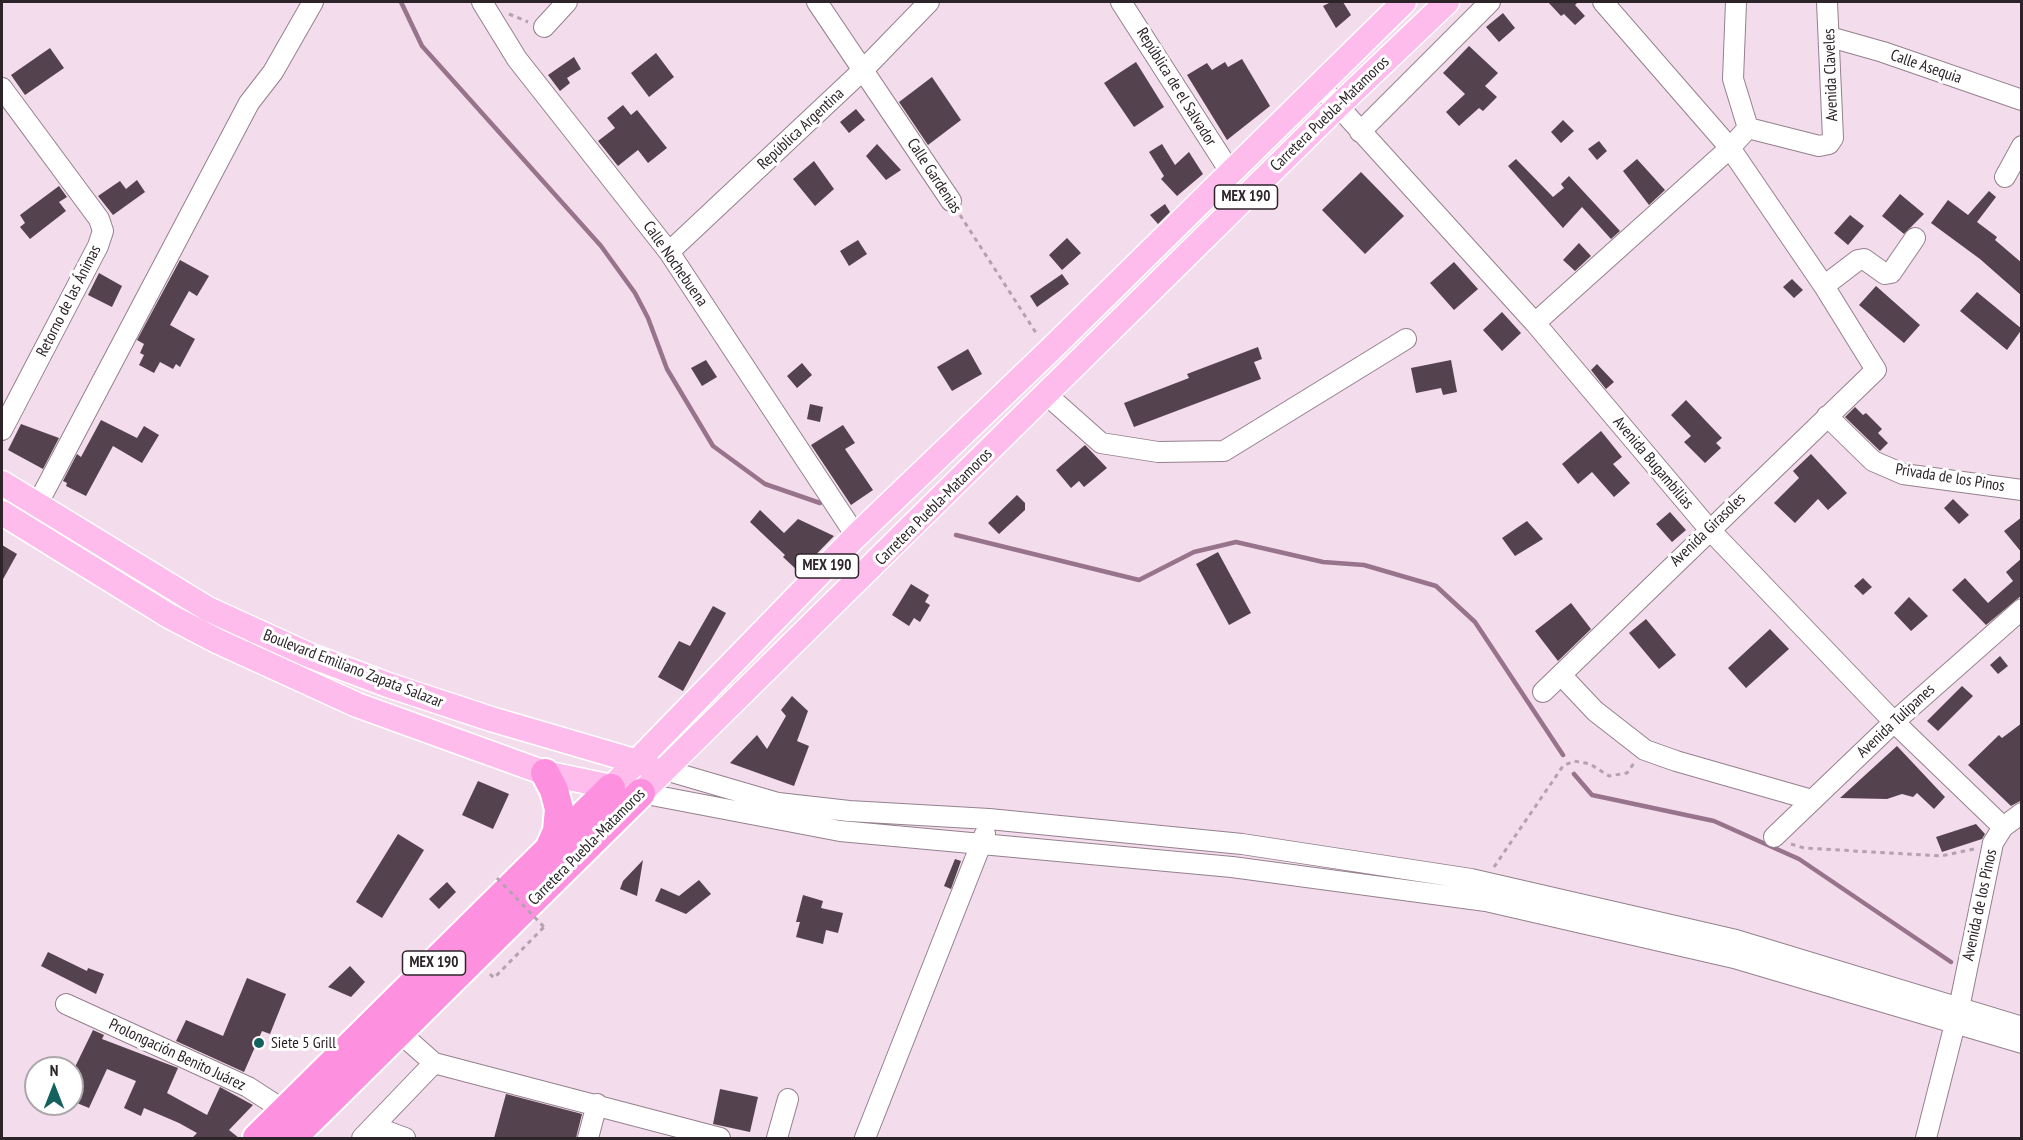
<!DOCTYPE html>
<html>
<head>
<meta charset="utf-8">
<style>
	body { margin:0 }
	#map { position:relative; width:2023px; height:1140px; overflow:hidden; background:#f3dceb; font-family:"PT Sans Narrow",sans-serif }
	canvas { display:block }
	.frame { position:absolute; inset:0; border:3px solid #2d242a; pointer-events:none }
	.north { position:absolute; left:24px; top:1056px; width:60px; height:60px; box-sizing:border-box; background:#fff; border:2px solid #aba7aa; border-radius:50%; rotate:0deg; font-size:16px; font-weight:700; line-height:24px; text-align:center; color:#2d242a }
	.north::after { content:''; display:block; margin:auto; width:21px; height:27px; background:#14625d; clip-path:polygon(50% 0,100% 100%,50% 72%,0 100%) }
</style>
</head>
<body>
<div id="map">
<canvas width="2023" height="1140"></canvas>
<div class="frame"></div>
<div class="north">N</div>
</div>
<script>
const g = document.querySelector('canvas').getContext('2d');
g.lineJoin = 'round';
function poly(rows) {
  const path = new Path2D();
  for (const r of rows) {
    path.moveTo(r[0], r[1]);
    for (let i = 2; i < r.length; i += 2) path.lineTo(r[i], r[i + 1]);
  }
  return path;
}
function stroke(path, color, width, dash) {
  g.strokeStyle = color;
  g.lineWidth = width;
  g.lineCap = dash ? 'butt' : 'round';
  g.setLineDash(dash || []);
  g.stroke(path);
}
function fill(path, color) {
  g.fillStyle = color;
  g.fill(path, 'evenodd');
}
function drawText(font, color, halo, rows, align = 'center') {
  g.font = font + ' "PT Sans Narrow",sans-serif';
  g.lineWidth = 6;
  g.setLineDash([]);
  g.textBaseline = 'middle';
  g.strokeStyle = halo;
  g.fillStyle = color;
  for (const [text, x, y, turn = 0] of rows) {
    g.save();
    g.translate(x, y);
    g.rotate((+turn || 0) * Math.PI / 180);
    g.textAlign = isNaN(turn) ? turn : align;
    if (halo) g.strokeText(text, 0, 0);
    g.fillText(text, 0, 0);
    g.restore();
  }
}
const stream = poly([
	[401,2,422,46,601,246,635,293,648,318,667,369,713,446,765,484,820,503],
	[956,535,1139,580,1194,552,1236,542,1323,562,1364,565,1436,586,1475,622,1563,755],
	[1574,774,1592,795,1714,821,1799,859,1951,962]
]);
const building = poly([
	[1331,2,1343,2,1351,15,1336,28,1323,6],
	[1548,2,1578,2,1575,5,1585,16,1575,25,1564,14,1561,16],
	[1503,13,1515,28,1499,42,1486,27],
	[1469,46,1498,73,1485,86,1497,97,1483,111,1479,108,1459,126,1446,112,1465,94,1443,73],
	[50,48,64,68,25,95,11,75],
	[656,53,674,77,649,97,631,73],
	[574,57,581,69,567,78,570,83,560,91,548,75],
	[1242,59,1270,106,1227,140,1187,75,1207,63,1212,70,1225,62,1228,67],
	[1136,62,1164,107,1134,127,1104,83],
	[932,77,961,120,928,145,899,102],
	[623,105,631,115,637,110,667,148,648,163,638,150,618,166,598,141,615,128,607,118],
	[856,109,865,120,849,133,840,122],
	[1563,120,1574,131,1561,143,1551,132],
	[1599,141,1607,151,1597,160,1588,149],
	[877,144,901,170,886,180,866,156],
	[1162,144,1175,165,1189,152,1203,174,1177,196,1161,179,1164,176,1149,152],
	[1516,159,1553,197,1564,188,1561,184,1569,176,1620,231,1611,239,1582,207,1563,228,1508,166],
	[1637,159,1665,190,1649,205,1623,171],
	[814,161,834,189,815,206,793,179],
	[1361,172,1404,216,1365,254,1322,210],
	[137,180,145,192,113,215,98,196,120,181,126,189],
	[59,186,67,197,59,202,66,211,30,239,20,227,25,223,20,215],
	[1989,191,1996,197,1977,222,1997,237,1995,240,2022,263,2022,296,1980,259,1931,223,1948,200,1968,215],
	[1900,194,1924,214,1904,234,1882,216],
	[1165,204,1170,212,1158,224,1150,215],
	[1850,215,1864,226,1848,245,1834,233],
	[1067,238,1081,253,1062,270,1049,255],
	[858,240,867,254,849,266,840,251],
	[1579,243,1591,256,1575,271,1563,260],
	[180,260,209,276,197,296,189,291,170,325,195,339,180,367,176,364,173,369,160,362,154,373,139,365,144,355,140,353,144,344,137,340],
	[1454,262,1478,289,1454,310,1430,283],
	[99,273,122,286,112,307,88,295],
	[1062,274,1069,284,1037,307,1030,296],
	[1792,279,1803,290,1794,298,1783,287],
	[1876,286,1920,325,1904,343,1859,305],
	[1977,292,2022,329,2007,350,1960,311],
	[1502,312,1521,333,1502,351,1483,330],
	[1258,347,1262,359,1254,362,1261,379,1134,427,1124,403,1189,378,1187,374],
	[968,349,982,374,952,391,937,367],
	[706,360,717,377,702,386,691,368],
	[1451,360,1457,392,1443,395,1441,388,1416,393,1411,368],
	[802,363,812,375,797,388,787,376],
	[1597,364,1614,382,1606,389,1591,370],
	[1686,400,1722,438,1716,443,1721,448,1705,463,1684,442,1691,436,1671,415],
	[810,404,823,407,820,422,807,419],
	[1855,407,1863,415,1866,413,1882,429,1878,433,1888,443,1880,451,1845,417],
	[101,420,137,438,144,426,159,435,142,463,113,446,86,496,66,486,67,483,63,481,77,454,81,457],
	[21,424,59,438,43,469,8,450],
	[843,425,855,443,845,449,873,490,851,505,811,445],
	[1601,431,1622,457,1613,464,1630,483,1614,497,1592,472,1578,484,1562,464],
	[1085,445,1107,468,1084,487,1079,481,1071,488,1056,470],
	[1811,454,1847,493,1828,510,1818,499,1795,523,1774,503,1799,478,1793,471],
	[1017,495,1025,503,1025,510,999,534,988,523],
	[1953,499,1969,515,1959,524,1944,508],
	[760,510,784,533,798,519,834,536,799,572,783,557,785,555,750,522],
	[1670,512,1686,530,1672,542,1656,524],
	[2022,517,2022,553,2004,531],
	[1527,521,1543,539,1515,556,1502,538],
	[2,545,17,554,2,581],
	[1218,552,1251,613,1229,625,1196,564],
	[2022,558,2022,595,1986,625,1952,590,1965,578,1988,603,2013,581,2006,572],
	[1863,578,1872,587,1863,595,1854,586],
	[911,584,929,595,925,602,930,605,920,622,914,618,909,626,892,615],
	[1909,597,1928,616,1911,631,1894,613],
	[1571,603,1591,629,1558,661,1535,631],
	[713,606,726,613,683,691,658,677,679,641,690,646],
	[1646,619,1676,655,1659,669,1629,633],
	[1770,629,1789,649,1746,688,1728,668],
	[2000,656,2008,666,1998,674,1990,665],
	[1962,686,1973,696,1938,731,1927,721],
	[792,696,808,711,797,741,809,746,794,786,730,763,757,735,767,749,786,716,781,710],
	[2022,723,2022,800,2011,806,1968,765,1999,735,2002,738],
	[1897,746,1945,797,1934,809,1917,793,1913,797,1902,794,1887,799,1840,798],
	[478,781,509,794,493,829,462,815],
	[1976,824,1985,834,1982,839,1942,852,1936,837],
	[398,834,424,850,382,918,356,902],
	[955,859,961,861,951,889,944,886],
	[643,860,637,896,620,889,623,881],
	[699,880,711,894,686,914,655,901,661,888,679,896],
	[447,882,456,892,439,909,429,899],
	[803,895,823,901,821,908,843,913,838,933,826,930,823,944,796,937,800,922,796,922],
	[48,952,87,971,88,968,104,974,96,994,41,966],
	[350,966,365,982,351,997,328,987],
	[247,978,286,994,270,1034,262,1031,244,1072,176,1041,186,1020,223,1036],
	[93,1030,104,1035,102,1039,178,1068,167,1093,207,1115,220,1087,253,1105,229,1130,239,1138,192,1138,197,1133,179,1123,144,1108,141,1116,124,1108,136,1081,107,1069,89,1108,72,1101,75,1067],
	[720,1089,758,1097,750,1132,713,1124],
	[506,1094,582,1114,576,1138,494,1138]
]);
const path = poly([
	[509,14,528,22],
	[960,215,1038,336],
	[1791,844,1804,848,1941,856,1974,849],
	[1494,867,1563,766,1574,761,1590,764,1609,776,1627,773,1634,763],
	[490,974,494,978,544,927]
]);
const minor = poly([
	[482,2,517,59,669,252,856,536],
	[817,2,951,201],
	[1121,2,1231,173],
	[1736,2,1733,79,1748,128],
	[544,27,567,2],
	[1830,37,1883,52,2022,100],
	[1319,85,1535,323,1709,529,1894,722,2003,827],
	[2,88,99,219,103,231,98,246,2,430],
	[1748,128,1819,146,1829,144,1833,138,1827,2],
	[1360,132,1490,2],
	[2005,177,2022,146],
	[669,252,864,69,929,2],
	[1824,286,1858,260,1864,259,1885,274,1891,273,1915,238],
	[1535,323,1730,148,1748,128],
	[1047,395,1101,443,1158,452,1224,451,1406,339],
	[1827,416,1873,461,1903,474,2022,490],
	[37,505,249,103,273,72,313,2],
	[1562,676,1595,711,1645,750,1676,761,1812,800],
	[1543,692,1876,370,1824,286,1730,148,1603,2],
	[665,770,778,803,849,811,989,819,1242,844,1471,879,1736,940,2022,1027],
	[641,793,840,831,1232,867,1486,901,1734,958,2022,1043],
	[1774,837,1894,722,2022,609],
	[66,1004,248,1087,285,1111],
	[400,1033,434,1063,720,1138],
	[375,1127,405,1138],
	[362,1138,434,1063],
	[588,1138,597,1104],
	[777,1138,788,1099],
	[865,1138,985,834],
	[1926,1138,1959,1008,1993,843,2003,827,2022,813]
]);
const major = poly([
	[2,483,208,609,311,656,388,685,491,719,648,765],
	[2,513,169,616,217,641,357,705,545,773,641,793,1338,106,1447,2],
	[611,788,856,536,1048,352,1404,2]
]);
const highway = poly([
	[545,773,554,790,559,809,557,831,550,847],
	[257,1138,611,788],
	[292,1138,641,793]
]);
const pathBridge = poly([
	[497,878,544,927]
]);
const markers = [
	[259,1043,6,"#14625d"]
];
const shields = [
	[1246,197,63],
	[827,566,63],
	[434,963,63]
];
const shieldNames = [
	["MEX 190",1246,197],
	["MEX 190",827,566],
	["MEX 190",434,963]
];
const streetNames = [
	["Calle Asequia",1926,67,19],
	["Avenida Claveles",1831,75,-92],
	["República de el Salvador",1176,87,58],
	["Carretera Puebla-Matamoros",1330,114,-44],
	["República Argentina",801,129,-43],
	["Calle Gardenias",934,176,57],
	["Calle Nochebuena",675,264,55],
	["Retorno de las Ánimas",69,301,-63],
	["Avenida Bugambilias",1653,463,50],
	["Privada de los Pinos",1950,478,9],
	["Carretera Puebla-Matamoros",934,507,-45],
	["Avenida Girasoles",1708,530,-44],
	["Boulevard Emiliano Zapata Salazar",353,669,21],
	["Avenida Tulipanes",1896,721,-43],
	["Carretera Puebla-Matamoros",587,847,-45],
	["Avenida de los Pinos",1980,905,-78],
	["Prolongación Benito Juárez",177,1055,25]
];
const poiNames = [
	["Siete 5 Grill",271,1043]
];
stroke(stream, '#97738c', 4.5);
fill(building, '#55424f');
stroke(minor, '#95808e', 22);
stroke(major, '#fff', 27);
stroke(highway, '#fff', 32);
stroke(path, '#b4a2ae', 3, [4.5, 4.5]);
stroke(minor, '#fff', 20);
stroke(major, '#febcec', 24);
stroke(highway, '#fe90e0', 28);
stroke(pathBridge, '#b4a2ae', 3, [4.5, 4.5]);
for (const [x, y, r, color] of markers) {
  const dot = new Path2D();
  dot.arc(x, y, r, 0, 2 * Math.PI);
  g.fillStyle = color;
  g.fill(dot);
  stroke(dot, '#fff', 2);
}
for (const [x, y, w] of shields) {
  const box = new Path2D();
  box.roundRect(x - w / 2, y - 12, w, 24, 4.5);
  g.fillStyle = '#fff';
  g.fill(box);
  stroke(box, '#2d242a', 1.5);
}
drawText('bold 15px', '#2d242a', null, shieldNames);
drawText('16px', '#2d242a', '#fff', streetNames);
drawText('16px', '#2d242a', '#fff', poiNames, 'left');
</script>
</body>
</html>
